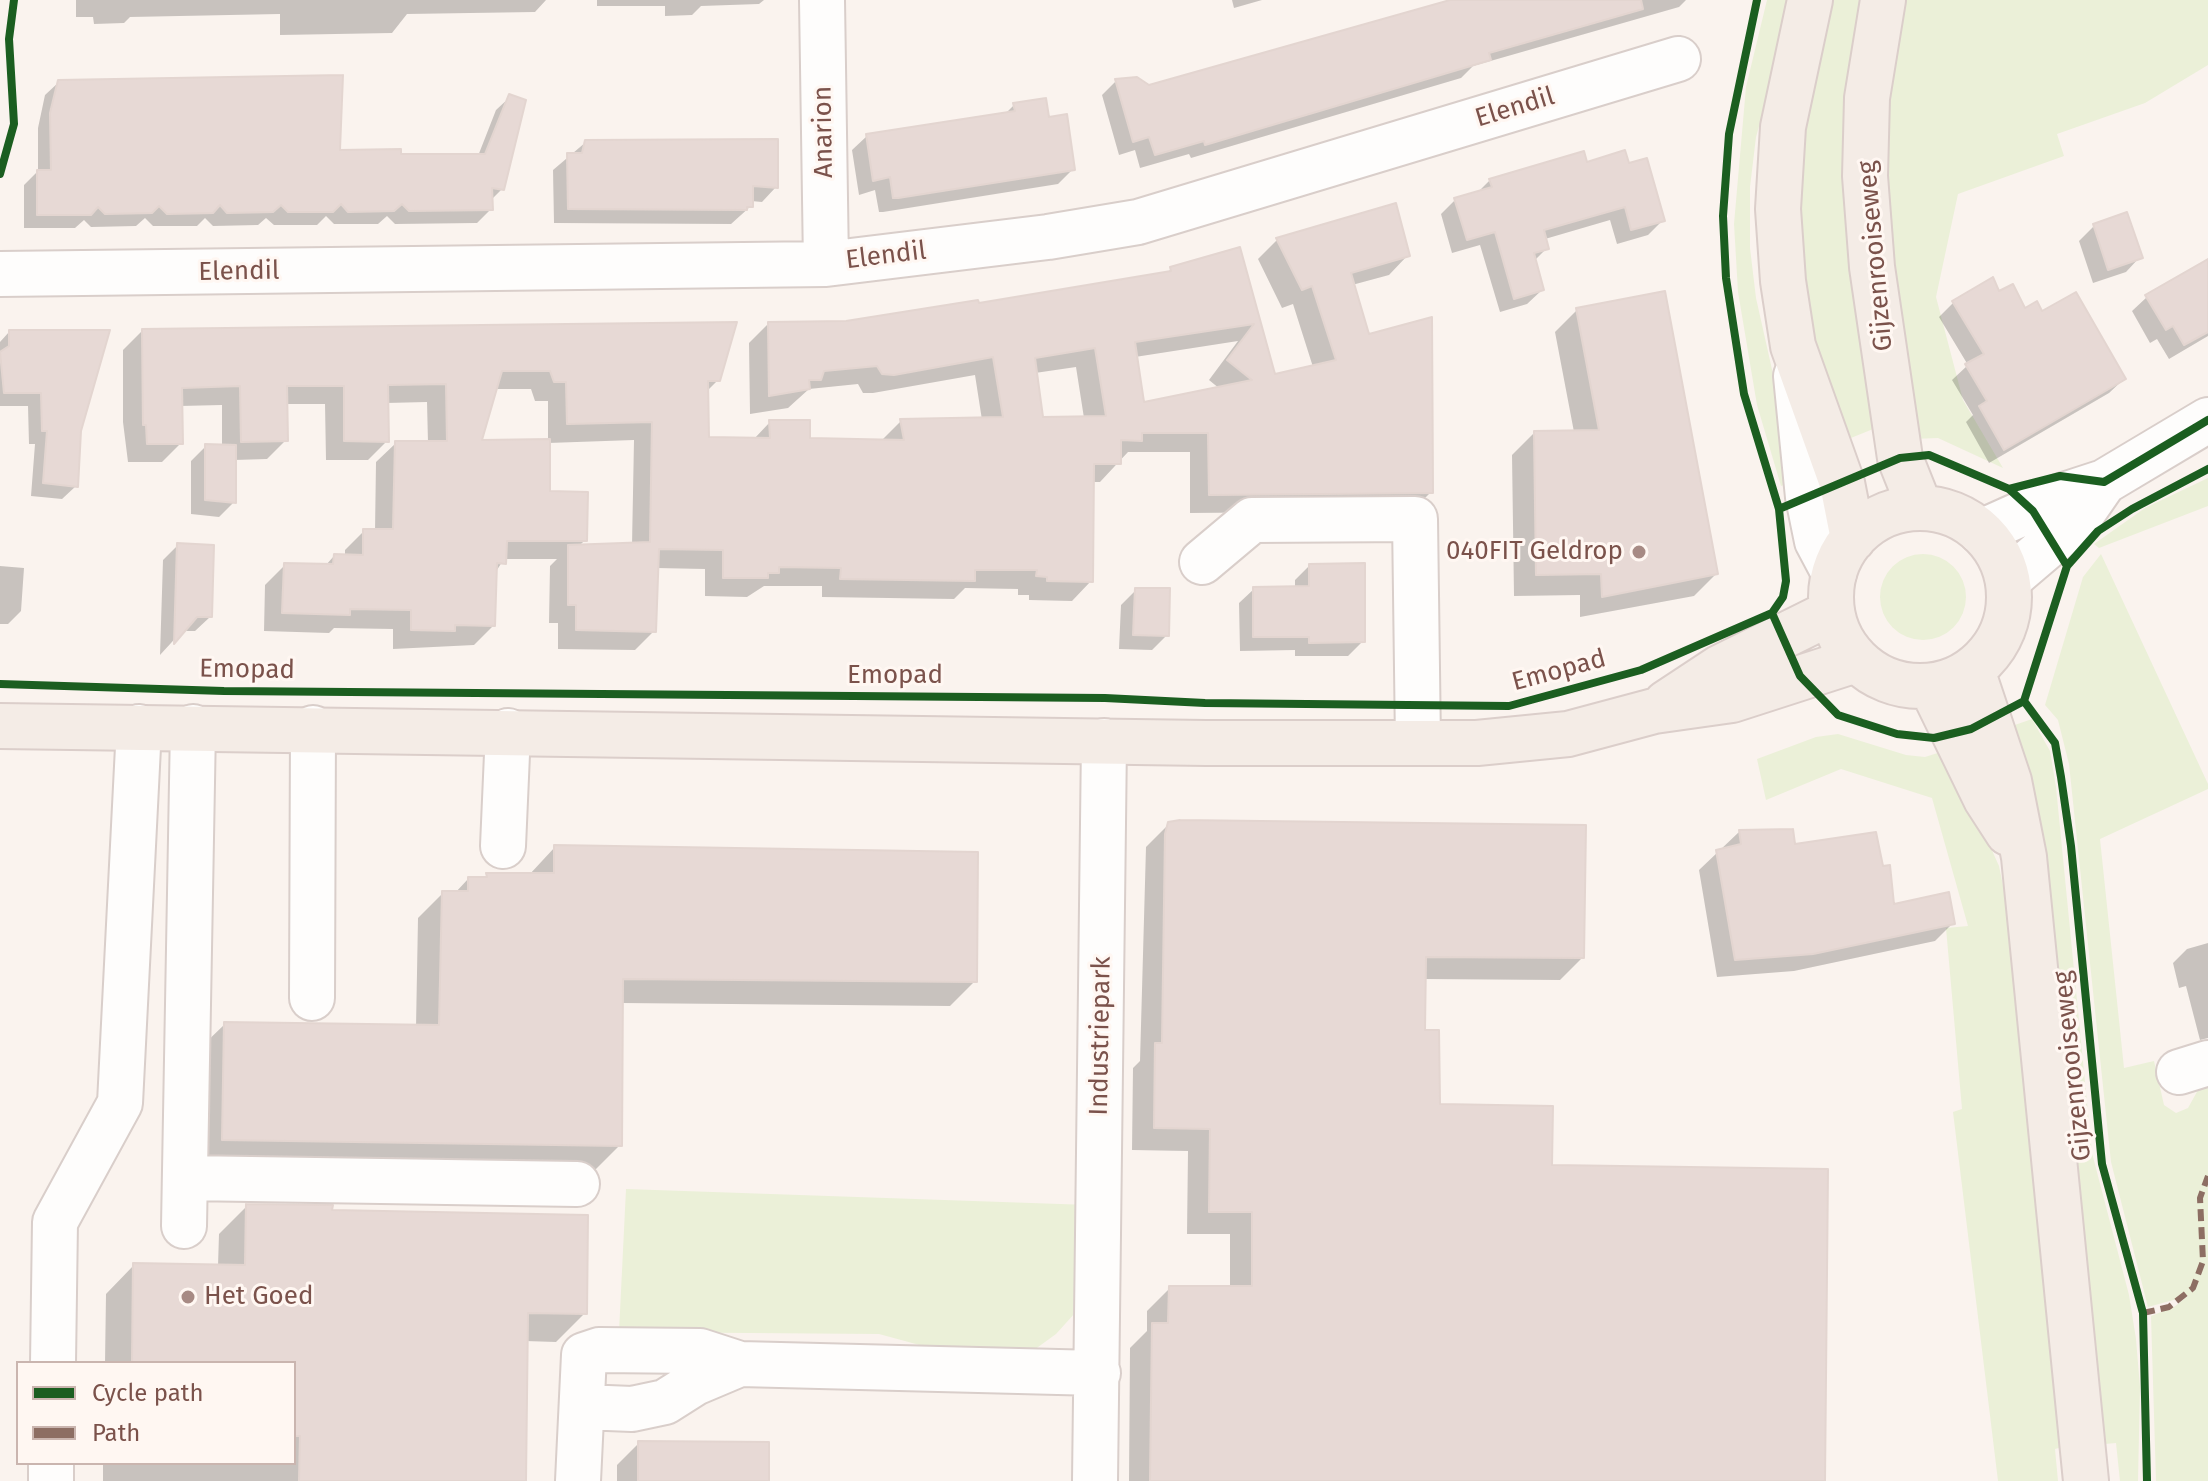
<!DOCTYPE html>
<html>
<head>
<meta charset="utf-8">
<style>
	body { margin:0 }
	#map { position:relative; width:2208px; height:1481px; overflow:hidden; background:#faf3ee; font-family:"Fira Sans",sans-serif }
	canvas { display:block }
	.legend { position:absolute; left:16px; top:1361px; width:280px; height:104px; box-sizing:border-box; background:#fff7f2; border:2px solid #cab5af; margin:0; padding:10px 14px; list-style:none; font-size:24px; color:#7b524b }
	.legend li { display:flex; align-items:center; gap:16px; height:40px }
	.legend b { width:40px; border:2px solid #cab5af }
</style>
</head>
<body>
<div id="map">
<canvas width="2208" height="1481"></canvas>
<ul class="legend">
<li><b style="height:10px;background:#1b5e20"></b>Cycle path</li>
<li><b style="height:10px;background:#8d6e63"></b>Path</li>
</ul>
</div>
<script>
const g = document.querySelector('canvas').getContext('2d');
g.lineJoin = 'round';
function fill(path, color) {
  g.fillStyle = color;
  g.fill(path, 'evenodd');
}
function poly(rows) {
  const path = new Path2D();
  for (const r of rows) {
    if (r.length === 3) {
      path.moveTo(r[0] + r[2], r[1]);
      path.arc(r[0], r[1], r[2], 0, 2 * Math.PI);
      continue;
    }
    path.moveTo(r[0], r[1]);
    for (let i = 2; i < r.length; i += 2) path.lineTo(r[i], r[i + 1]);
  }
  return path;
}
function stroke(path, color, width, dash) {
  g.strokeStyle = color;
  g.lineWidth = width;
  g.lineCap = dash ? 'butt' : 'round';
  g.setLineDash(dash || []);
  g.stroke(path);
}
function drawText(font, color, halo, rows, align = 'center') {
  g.font = font + ' "Fira Sans",sans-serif';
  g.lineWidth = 6;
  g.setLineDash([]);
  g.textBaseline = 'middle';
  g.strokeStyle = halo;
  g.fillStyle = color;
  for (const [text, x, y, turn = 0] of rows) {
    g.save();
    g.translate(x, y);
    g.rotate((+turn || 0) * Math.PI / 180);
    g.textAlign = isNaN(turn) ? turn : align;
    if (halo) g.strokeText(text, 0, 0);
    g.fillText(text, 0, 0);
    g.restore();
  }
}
const green = poly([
	[1767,0,1795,0,1756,137,1750,187,1750,248,1756,298,1797,481,1781,486,1757,405,1738,292,1734,224,1746,87],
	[1823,0,1870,0,1883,425,1841,442,1818,379,1789,184],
	[1894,0,2208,0,2208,65,2145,103,2057,134,2064,156,1958,194,1936,297,1963,400,2003,468,1938,438,1912,439,1876,133],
	[2208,478,2208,506,2099,548,2094,544,2145,508],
	[2101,554,2208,784,2208,789,2100,839,2124,1068,2154,1061,2164,1105,2176,1113,2188,1108,2208,1072,2208,1481,2156,1481,2151,1316,2174,1307,2188,1296,2148,1307,2111,1162,2069,764,2058,720,2045,705,2083,577],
	[1923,597,43],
	[2032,719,2050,751,2056,787,2092,1153,2129,1295,2136,1339,2140,1387,2138,1481,2120,1481,2116,1443,2105,1444,2047,855,2012,726],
	[1838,734,1906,755,1925,757,1947,750,1999,866,2011,924,2063,1447,2055,1449,2058,1481,1998,1481,1953,1112,1962,1109,1946,928,1968,926,1932,798,1841,769,1766,800,1757,759,1816,737],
	[626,1189,1089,1205,1085,1302,1056,1334,1034,1350,938,1350,879,1334,619,1332]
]);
const shadow = poly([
	[76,0,546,0,535,12,407,14,392,33,280,35,280,14,130,17,124,23,94,24,93,17,76,17],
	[597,0,764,0,759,4,701,6,692,15,665,16,665,6,597,6],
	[1232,0,1262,0,1234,8],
	[1490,0,1686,0,1679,7,1473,66,1461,78,1191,158,1189,154,1140,168,1135,150,1119,155,1102,95,1116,81,1148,87],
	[59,82,338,152,399,157,478,156,496,110,510,97,502,189,491,200,491,209,477,223,395,224,387,216,378,224,334,224,326,216,317,225,274,225,266,218,258,225,213,226,205,218,197,226,153,226,145,218,136,226,91,227,84,220,75,228,24,228,24,185,38,171,38,128,45,95],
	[1014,105,1047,119,1073,169,1058,184,883,212,879,212,875,190,859,195,852,150,867,136,1004,115],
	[586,142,776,187,762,202,751,201,751,206,731,224,554,223,553,170],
	[1585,164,1628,166,1663,220,1648,235,1617,244,1610,220,1545,239,1547,248,1534,261,1542,290,1527,304,1500,312,1480,245,1452,253,1441,214,1455,200,1477,193,1490,180],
	[2094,226,2140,257,2126,272,2093,283,2079,241],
	[1277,240,1408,255,1389,275,1352,285,1368,337,1431,492,1412,511,1190,513,1190,452,1128,452,1100,482,1092,482,1091,581,1072,601,1029,600,1029,595,1018,595,1018,589,965,588,954,599,822,597,822,586,764,586,747,597,705,596,705,569,656,568,654,631,635,650,558,649,558,623,549,623,550,566,557,559,504,559,495,573,493,626,474,645,393,649,393,629,334,628,329,633,264,631,265,585,285,565,325,566,334,556,345,557,345,550,364,531,375,531,376,462,396,443,428,443,427,402,386,403,387,441,368,460,326,460,325,404,285,404,286,440,267,459,234,460,234,502,219,517,191,514,191,461,206,446,222,446,222,405,180,406,181,443,162,462,128,462,123,422,123,350,142,331,718,380,706,392,707,439,753,440,770,422,808,440,882,440,901,421,982,420,975,375,873,393,863,393,858,384,809,389,788,408,750,414,749,343,768,324,847,323,978,305,1166,274,1171,269,1238,250,1274,377,1313,367,1293,304,1282,308,1258,259],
	[1238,341,1209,380,1220,389,1143,405,1135,357],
	[1076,367,1084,418,1041,419,1035,373],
	[495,389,531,389,535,401,548,401,548,441,480,442],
	[634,440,632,545,578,547,585,540,548,493,548,443],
	[2208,295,2208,336,2169,359,2157,339,2150,343,2132,311,2147,297],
	[1954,302,2042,314,2124,379,2109,393,1989,463,1966,422,1973,415,1952,380,1968,365,1939,317],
	[1577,310,1716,574,1694,596,1580,617,1580,595,1514,596,1512,455,1534,433,1574,432,1555,332],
	[9,332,79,431,76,486,62,499,31,496,35,444,29,444,28,406,0,406,0,342],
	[178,545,210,617,195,631,182,631,160,655,163,560],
	[0,566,24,568,21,611,8,624,0,624],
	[1309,566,1363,641,1348,656,1295,656,1295,650,1240,651,1239,603,1254,589,1295,588,1295,580],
	[1136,590,1167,635,1152,650,1119,649,1121,605],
	[1169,824,1582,958,1560,980,1423,979,1423,1032,1439,1106,1550,1167,1823,1481,1129,1481,1130,1348,1147,1331,1147,1311,1170,1288,1230,1288,1230,1234,1187,1234,1188,1151,1132,1150,1133,1068,1140,1061,1146,847],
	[1739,832,1892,906,1953,923,1935,941,1794,971,1717,977,1699,870],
	[555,847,975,981,950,1006,621,1003,620,1145,595,1170,198,1164,199,1049,225,1024,416,1027,418,918,443,893,455,893,468,879,482,879,487,875,529,875],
	[2208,943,2208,1038,2200,1040,2186,986,2179,988,2173,963,2187,949],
	[247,1206,330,1212,585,1313,556,1342,525,1341,524,1481,103,1481,103,1463,294,1463,294,1363,105,1363,106,1294,134,1265,218,1266,219,1234],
	[639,1443,767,1481,617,1481,617,1465]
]);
const building = poly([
	[1450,0,1641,0,1643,9,1489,53,1491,60,1205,145,1204,141,1155,155,1149,137,1133,142,1115,79,1137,77,1149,85,1450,0],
	[343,75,340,150,401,149,401,154,485,154,509,94,526,100,504,190,492,188,493,210,409,211,402,204,394,211,348,212,341,204,333,212,288,212,281,205,273,212,227,213,220,205,213,213,167,214,159,206,152,213,105,214,98,207,91,215,37,215,37,170,51,170,50,113,58,80,343,75],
	[1046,98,1049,117,1067,114,1075,170,898,198,893,198,890,177,873,181,866,134,1015,111,1013,103,1046,98],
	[778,139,778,188,753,186,753,207,747,207,747,210,568,209,567,153,582,153,585,140,778,139],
	[1625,150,1629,163,1647,158,1665,221,1631,230,1625,207,1544,230,1549,249,1534,253,1544,290,1514,299,1495,232,1467,240,1454,198,1492,187,1489,179,1584,151,1587,162,1625,150],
	[1396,203,1410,256,1351,273,1369,334,1432,317,1433,493,1209,495,1208,433,1142,433,1142,441,1121,440,1121,464,1094,464,1093,582,1047,581,1047,577,1036,576,1037,570,975,570,975,581,840,579,841,568,779,567,779,573,768,573,768,578,723,578,723,550,659,549,656,632,576,630,576,605,568,605,568,545,650,542,652,422,567,424,566,382,554,382,550,371,502,371,482,440,550,439,550,491,588,492,587,541,507,541,506,564,497,563,495,626,455,625,455,631,411,630,411,610,350,609,350,615,282,613,284,563,333,564,334,554,363,555,363,529,393,529,395,441,447,441,446,384,388,385,389,442,344,441,344,386,287,386,288,441,241,442,240,386,182,388,183,444,147,444,146,425,143,425,142,329,737,322,720,381,708,381,709,437,770,438,769,420,810,420,810,438,904,440,900,419,1003,417,993,357,894,375,882,374,877,366,824,371,821,380,809,380,810,389,769,396,768,322,846,321,978,300,979,303,1171,271,1170,267,1240,247,1275,374,1336,360,1312,286,1302,290,1276,238,1396,203],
	[1254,324,1227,360,1252,380,1144,402,1135,342,1254,324],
	[1095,348,1106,416,1043,417,1035,358,1095,348],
	[2127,212,2143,258,2108,270,2093,224,2127,212],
	[2208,259,2208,332,2184,345,2173,326,2166,330,2145,295,2208,259],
	[1993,277,1999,291,2013,284,2025,308,2037,301,2042,311,2076,292,2126,379,2004,450,1979,406,1987,401,1965,364,1984,354,1952,301,1993,277],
	[1665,291,1718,574,1602,597,1601,574,1536,575,1534,431,1599,430,1576,308,1665,291],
	[9,330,110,330,81,431,78,487,43,483,47,431,42,431,41,393,4,393,0,352,9,346,9,330],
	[205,444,236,445,236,503,205,500,205,444],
	[177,543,214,545,212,617,197,617,174,644,177,543],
	[1365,563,1365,642,1309,643,1309,637,1253,637,1253,587,1309,586,1309,564,1365,563],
	[1135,588,1170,588,1169,636,1133,635,1135,588],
	[1180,820,1586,825,1584,958,1426,957,1425,1030,1439,1030,1440,1104,1553,1106,1552,1165,1828,1169,1825,1481,1150,1481,1152,1323,1168,1323,1169,1286,1252,1286,1252,1212,1209,1212,1210,1129,1154,1128,1155,1043,1162,1043,1165,834,1168,822,1180,820],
	[1793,829,1795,844,1876,832,1883,866,1890,865,1894,904,1949,892,1955,924,1813,954,1735,960,1716,850,1741,844,1739,830,1793,829],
	[554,845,978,852,977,982,623,979,622,1146,222,1140,224,1022,439,1025,442,891,468,891,468,877,487,877,486,873,554,873,554,845],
	[246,1204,333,1205,332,1210,588,1215,587,1314,528,1313,526,1481,299,1481,300,1436,294,1436,294,1363,132,1363,133,1263,245,1265,246,1204],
	[638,1441,769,1442,769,1481,638,1481,638,1441]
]);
const minor = poly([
	[822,0,826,264],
	[0,274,826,264,1048,237,1138,222,1678,59],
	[1796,376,1808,497,1817,541,1834,573],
	[1981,532,2061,496,2104,482,2208,420],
	[1202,562,1252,520,1415,519,1418,743],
	[2009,579,2077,521,2104,482],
	[503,846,508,731],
	[312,998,313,728],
	[2179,1072,2208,1063],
	[185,1178,577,1184],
	[184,1226,193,727],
	[53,1363,55,1222,120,1103,139,727],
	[583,1407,632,1409,665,1402,695,1383,740,1364],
	[51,1481,51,1463],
	[578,1481,584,1355,599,1350,700,1351,740,1364,1098,1373],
	[1095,1481,1104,741]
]);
const major = poly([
	[1810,0,1783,127,1778,209,1783,281,1793,346,1842,483,1853,539],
	[1883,0,1867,98,1865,176,1872,267,1900,458,1920,508],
	[1920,597,89],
	[1972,670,2009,781,2024,857,2086,1481],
	[1931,686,1986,799,2008,833],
	[1666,703,1719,668,1832,612],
	[0,726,1206,743,1477,743,1568,734,1654,711,1732,700,1856,660]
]);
const quiet = poly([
	[2143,1313,2169,1307,2193,1288,2203,1261,2200,1198,2208,1176]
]);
const cycleway = poly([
	[0,174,14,124,9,39,14,0],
	[2009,489,2060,476,2104,482,2208,420],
	[2067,566,2098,531,2132,509,2208,469],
	[1772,613,1800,676,1838,715,1897,734,1934,738,1971,729,2024,701,2067,566,2033,511,2009,489,1929,455,1900,458,1779,509],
	[0,684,224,691,1105,698,1205,703,1509,706,1641,670,1772,613,1783,597,1786,581,1779,509,1744,394,1726,278,1723,216,1729,134,1757,0],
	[2024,701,2055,743,2061,777,2071,846,2102,1164,2143,1313,2147,1481]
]);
const markers = [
	[1639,552,8,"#a78a84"],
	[188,1297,8,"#a78a84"]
];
const streetNames = [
	["Elendil",1515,108,-17],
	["Anarion",824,132,-91],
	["Elendil",886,256,-7],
	["Gijzenrooiseweg",1876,256,-95],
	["Elendil",239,272,-1],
	["Emopad",247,670,1],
	["Emopad",1559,671,-15],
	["Emopad",895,676],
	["Industriepark",1101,1036,-89],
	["Gijzenrooiseweg",2073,1066,-96]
];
const poiNames = [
	["040FIT Geldrop",1623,552],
	["Het Goed",204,1297,"left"]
];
fill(green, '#ebf0d8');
fill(shadow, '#0003');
fill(building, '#e7d9d5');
stroke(building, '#e3d5d0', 2);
stroke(minor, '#d9ceca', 48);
stroke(major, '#dbceca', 48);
stroke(minor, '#fefdfc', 44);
stroke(major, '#f4ece6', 44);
stroke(quiet, '#8d6e63', 6, [12, 6]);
stroke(cycleway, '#1b5e20', 8);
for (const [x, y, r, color] of markers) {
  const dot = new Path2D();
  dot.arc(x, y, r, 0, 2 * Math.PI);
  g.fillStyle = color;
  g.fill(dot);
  stroke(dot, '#fff7f2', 3);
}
drawText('26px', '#7b524b', '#fff7f2', streetNames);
drawText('26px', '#7b524b', '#fff7f2', poiNames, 'right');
</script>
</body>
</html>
